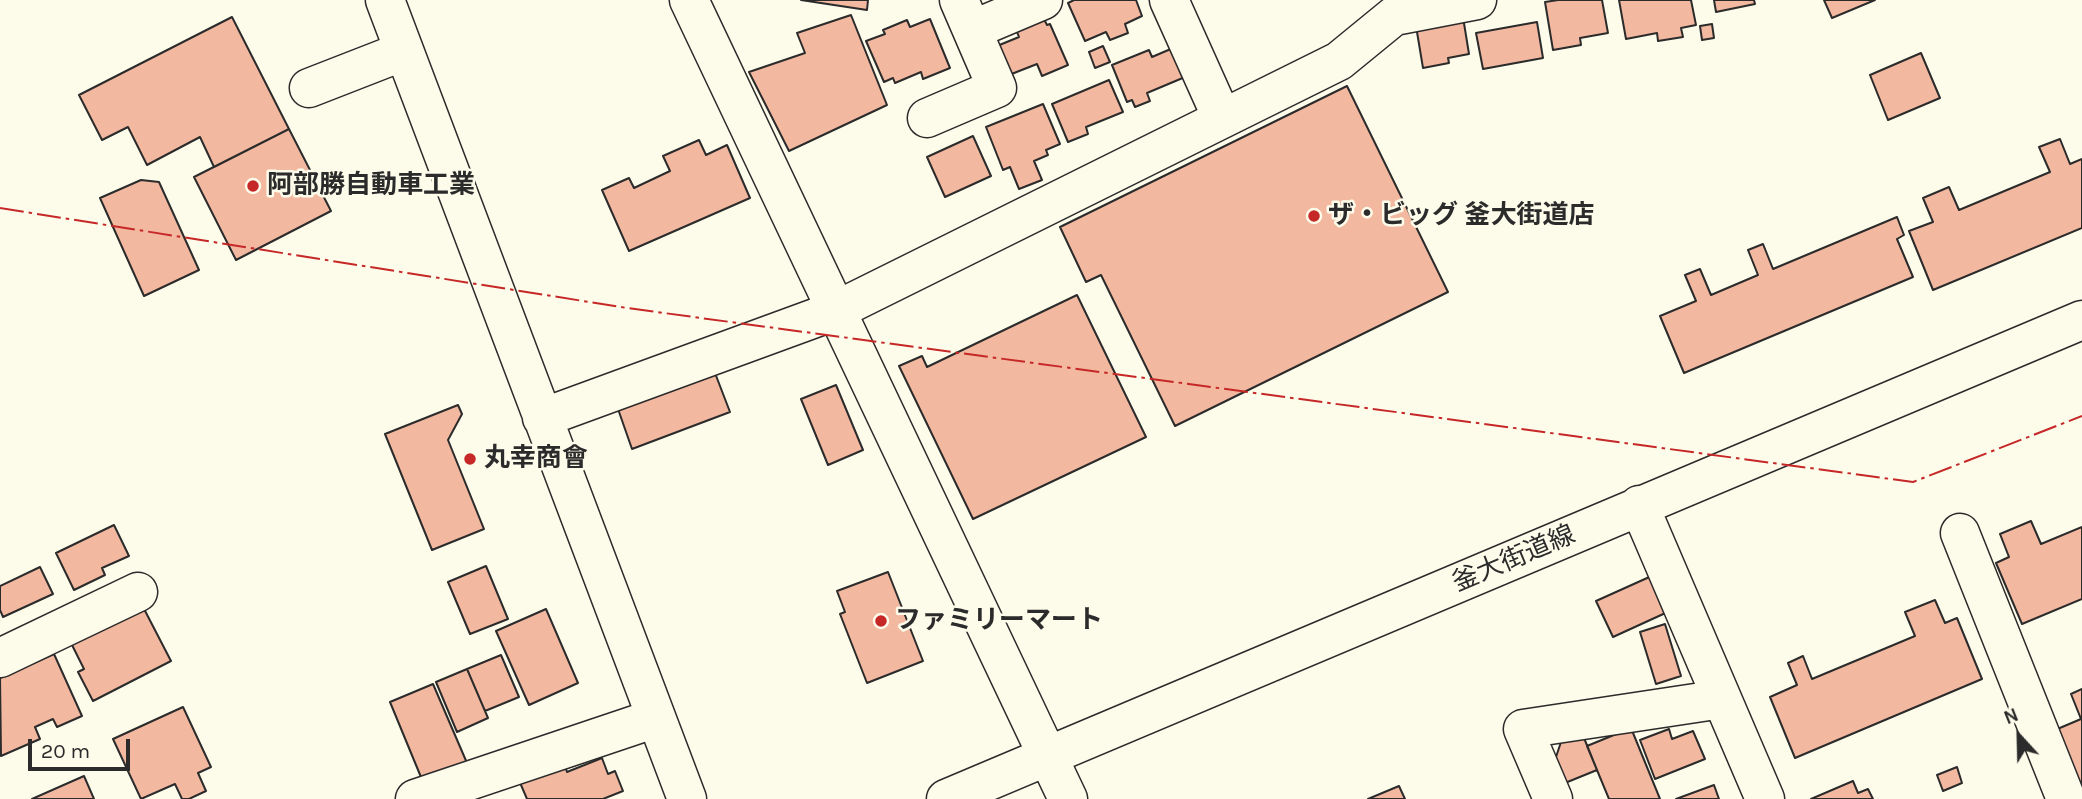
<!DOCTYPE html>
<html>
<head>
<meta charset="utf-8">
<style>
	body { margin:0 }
	#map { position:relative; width:2082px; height:799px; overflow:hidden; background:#fdfbea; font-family:Karla,sans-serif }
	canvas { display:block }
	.north { position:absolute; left:1984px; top:701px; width:70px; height:70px; -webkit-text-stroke:5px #fdfbea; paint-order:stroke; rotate:338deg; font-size:19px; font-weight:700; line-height:28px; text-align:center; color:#2b2b2b }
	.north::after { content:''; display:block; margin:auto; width:24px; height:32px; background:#2b2b2b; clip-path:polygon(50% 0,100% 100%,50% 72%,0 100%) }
	.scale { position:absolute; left:28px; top:739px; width:102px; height:32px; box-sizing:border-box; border:4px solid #2b2b2b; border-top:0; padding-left:9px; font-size:21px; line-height:24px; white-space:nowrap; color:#2b2b2b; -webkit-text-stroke:5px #fdfbea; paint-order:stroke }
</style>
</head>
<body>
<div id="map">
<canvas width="2082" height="799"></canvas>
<div class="north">N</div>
<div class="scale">20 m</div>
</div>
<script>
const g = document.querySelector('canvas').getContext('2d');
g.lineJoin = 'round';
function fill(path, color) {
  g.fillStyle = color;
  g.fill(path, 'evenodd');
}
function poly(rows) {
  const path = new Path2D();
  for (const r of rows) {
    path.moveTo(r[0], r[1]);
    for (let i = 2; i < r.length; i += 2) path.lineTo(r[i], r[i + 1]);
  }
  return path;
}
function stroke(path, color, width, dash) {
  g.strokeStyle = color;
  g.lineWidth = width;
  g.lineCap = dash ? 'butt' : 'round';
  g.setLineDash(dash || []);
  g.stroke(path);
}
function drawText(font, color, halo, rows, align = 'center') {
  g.font = font + ' Karla,"Noto Sans JP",sans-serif';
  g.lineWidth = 5;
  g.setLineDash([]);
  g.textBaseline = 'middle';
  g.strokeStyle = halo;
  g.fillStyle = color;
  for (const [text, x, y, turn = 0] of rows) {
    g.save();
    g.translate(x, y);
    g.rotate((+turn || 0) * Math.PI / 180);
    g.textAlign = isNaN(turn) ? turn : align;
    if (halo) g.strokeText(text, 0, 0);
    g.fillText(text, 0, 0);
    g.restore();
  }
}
const building = poly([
	[801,0,868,0,867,10,801,0],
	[1074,0,1136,0,1142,16,1125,24,1128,33,1110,40,1106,32,1085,41,1068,3,1074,0],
	[1558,0,1602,0,1608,33,1580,38,1581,45,1553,50,1545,2,1558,0],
	[1619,0,1691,0,1696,25,1681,28,1683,37,1658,41,1657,33,1626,39,1619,0],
	[1714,0,1754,0,1755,4,1716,12,1714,0],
	[1824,0,1875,0,1832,18,1824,0],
	[851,15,887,105,789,151,749,72,805,53,797,33,851,15],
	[1042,15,1047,25,1050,24,1068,65,1042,76,1037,64,1009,75,997,46,1019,37,1015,27,1042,15],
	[232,17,289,129,214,167,200,137,147,165,128,127,102,140,79,95,232,17],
	[1463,17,1469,54,1448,58,1449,63,1423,68,1416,26,1463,17],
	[930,19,950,68,923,79,921,72,895,83,893,78,884,82,866,41,885,34,883,30,907,20,910,27,930,19],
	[1537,22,1543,58,1483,69,1476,33,1537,22],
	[1712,24,1714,38,1702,40,1700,26,1712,24],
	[1103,46,1110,62,1095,68,1089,52,1103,46],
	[1173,48,1185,77,1147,93,1150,101,1135,107,1132,100,1127,102,1112,65,1149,50,1152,57,1173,48],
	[1921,53,1940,98,1888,120,1870,75,1921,53],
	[1109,80,1123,112,1086,127,1088,134,1068,142,1052,104,1109,80],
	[1347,86,1448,292,1175,426,1101,275,1086,282,1060,227,1347,86],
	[1043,104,1060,144,1046,150,1048,155,1034,161,1042,180,1019,189,1010,167,1003,170,986,127,1043,104],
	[289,129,331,211,236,260,194,177,289,129],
	[973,136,991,176,945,197,927,157,973,136],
	[2060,139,2070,164,2082,159,2082,228,1933,290,1909,231,1933,222,1923,198,1949,187,1959,210,2050,172,2039,147,2060,139],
	[699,140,706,155,727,145,750,198,629,251,602,190,629,178,634,188,670,171,663,156,699,140],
	[141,180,159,182,199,270,144,296,100,198,141,180],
	[1897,217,1904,235,1897,239,1913,277,1684,373,1660,316,1696,301,1685,275,1700,269,1711,295,1758,275,1748,250,1763,244,1773,269,1897,217],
	[1077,295,1146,437,973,519,899,366,922,356,927,367,1077,295],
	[715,373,730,412,632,449,618,409,715,373],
	[836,385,863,450,828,465,801,399,836,385],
	[458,405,462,414,448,440,484,529,432,550,385,434,458,405],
	[2031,521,2041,544,2082,527,2082,599,2022,624,1996,563,2009,557,2000,534,2031,521],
	[114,525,129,556,102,568,105,575,74,590,56,553,114,525],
	[486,566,508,619,470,634,448,582,486,566],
	[40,567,53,594,3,617,0,610,0,586,40,567],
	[888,572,923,661,867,683,840,614,845,612,837,591,888,572],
	[1656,574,1672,610,1613,637,1596,601,1656,574],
	[1935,600,1945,623,1957,618,1982,679,1795,758,1770,697,1797,685,1788,663,1803,656,1812,679,1915,636,1905,612,1935,600],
	[142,605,171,661,93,701,78,672,84,669,70,641,142,605],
	[546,609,578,683,529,705,496,631,546,609],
	[1665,624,1681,676,1656,684,1640,632,1665,624],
	[54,654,82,716,57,727,53,719,35,727,40,739,1,756,0,678,54,654],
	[501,655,519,697,485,711,467,669,501,655],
	[467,669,488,718,457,732,436,682,467,669],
	[433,684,467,763,423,782,390,702,433,684],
	[2082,689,2082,796,2055,730,2081,719,2071,694,2082,689],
	[183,707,211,767,198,773,206,791,189,799,182,799,175,784,141,799,113,739,183,707],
	[1631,728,1660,799,1609,799,1587,746,1631,728],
	[1669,729,1672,739,1693,731,1705,759,1655,779,1640,740,1669,729],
	[1582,733,1597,770,1565,783,1555,760,1561,742,1582,733],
	[602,758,608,774,615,771,623,791,603,799,527,799,518,778,565,766,567,772,602,758],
	[1957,767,1962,783,1943,791,1937,775,1957,767],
	[84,776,94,799,32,799,84,776],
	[1853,781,1858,793,1868,789,1873,799,1811,799,1853,781],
	[1714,785,1719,799,1676,799,1714,785],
	[1399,786,1405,799,1368,799,1399,786]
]);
const minor = poly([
	[385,0,687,799],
	[689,0,1068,799],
	[1169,0,1222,118],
	[972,30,1043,0],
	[309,88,404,51],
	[927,118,997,88,959,0],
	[542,418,837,310,1339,61,1394,16,1477,0],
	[1639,505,1765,799],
	[1960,533,2066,799],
	[0,658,138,592],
	[415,799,656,718],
	[946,799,2082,320],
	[1553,799,1523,729,1722,699]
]);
const power = poly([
	[0,208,627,308,1913,482,2082,416]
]);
const markers = [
	[253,186,7,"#c62828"],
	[1314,216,7,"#c62828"],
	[470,459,7,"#c62828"],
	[881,621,7,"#c62828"]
];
const poiNames = [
	["阿部勝自動車工業",267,186],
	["ザ・ビッグ 釜大街道店",1328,216],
	["丸幸商會",484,459],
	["ファミリーマート",895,621]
];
const streetNames = [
	["釜大街道線",1514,559,-23]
];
fill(building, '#f2b8a0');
stroke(building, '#2b2b2b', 2);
stroke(minor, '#2b2b2b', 41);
stroke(minor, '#fdfbea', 38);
stroke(power, '#c62828', 2, [24, 5, 3.5, 5]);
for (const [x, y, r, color] of markers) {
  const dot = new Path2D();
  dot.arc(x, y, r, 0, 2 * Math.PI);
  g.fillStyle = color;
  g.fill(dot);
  stroke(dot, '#fdfbea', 2.5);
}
drawText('bold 26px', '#2b2b2b', '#fdfbea', poiNames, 'left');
drawText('26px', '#2b2b2b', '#fdfbea', streetNames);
</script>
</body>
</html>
